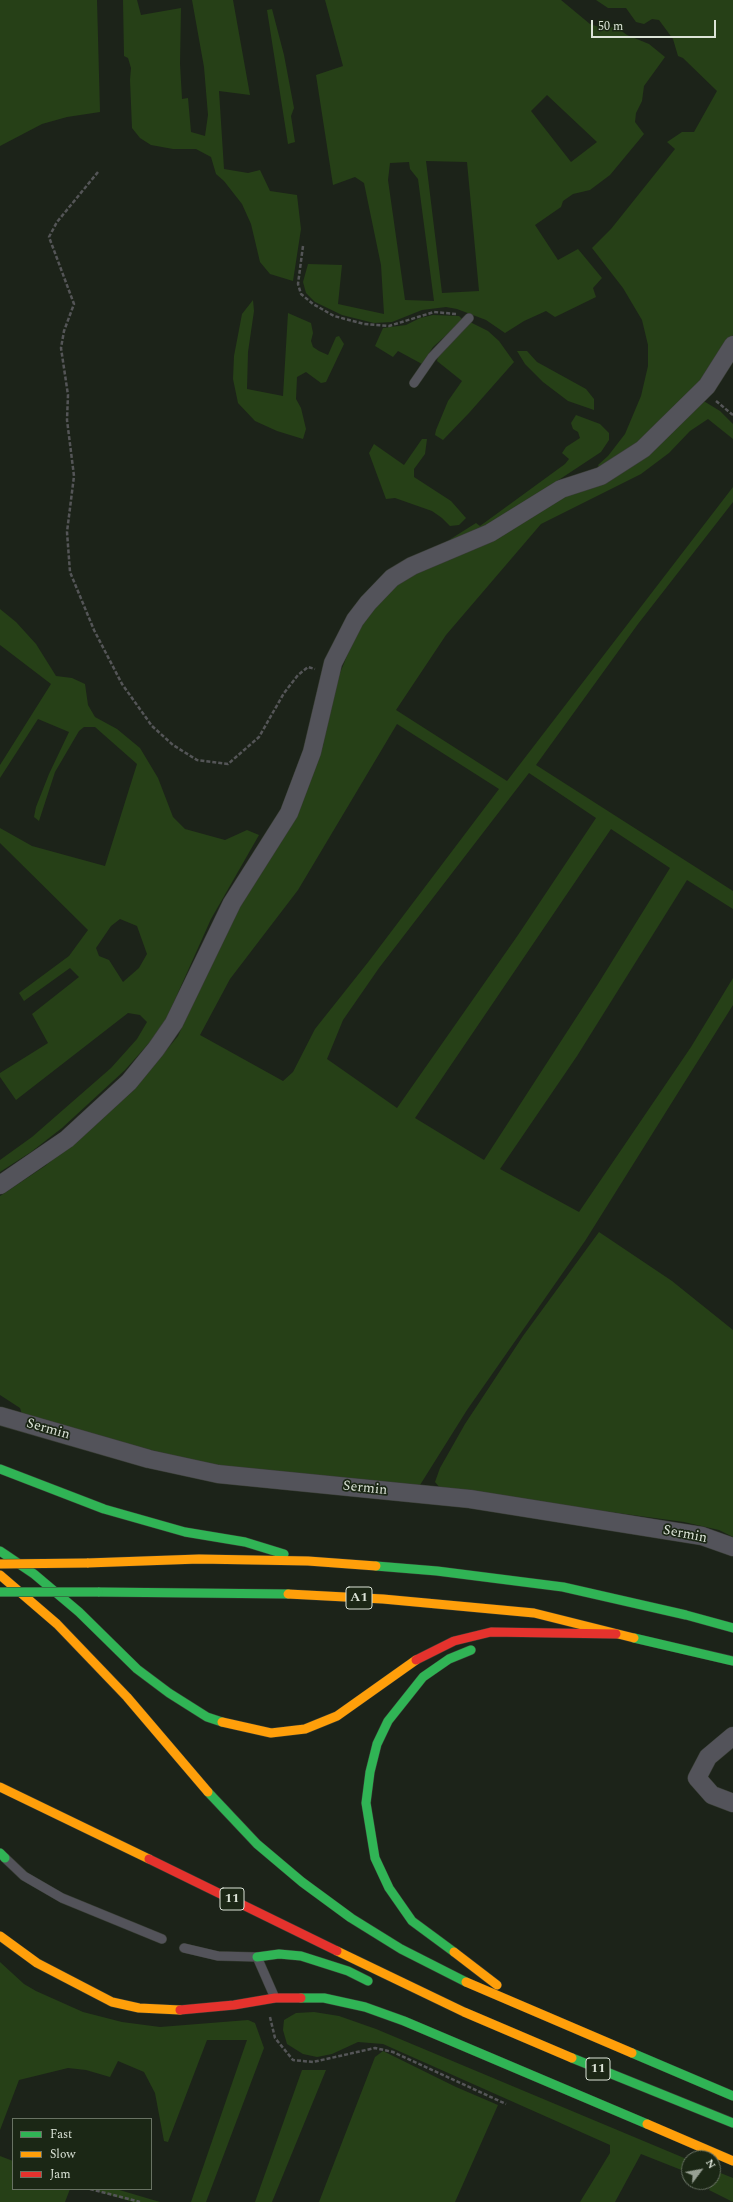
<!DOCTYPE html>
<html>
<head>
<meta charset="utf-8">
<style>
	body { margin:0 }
	#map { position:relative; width:733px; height:2202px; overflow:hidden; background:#1c2319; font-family:Spectral,serif }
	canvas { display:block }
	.legend { position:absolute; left:12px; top:2118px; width:140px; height:72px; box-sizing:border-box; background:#1b2715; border:1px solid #687263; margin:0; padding:5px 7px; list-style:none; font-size:12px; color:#dbe3d7 }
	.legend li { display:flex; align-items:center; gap:8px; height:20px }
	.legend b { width:20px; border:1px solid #687263 }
	.north { position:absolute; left:681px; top:2150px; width:40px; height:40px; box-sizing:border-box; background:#1b2715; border:1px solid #687263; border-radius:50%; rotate:58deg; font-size:11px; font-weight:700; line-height:16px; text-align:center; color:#dbe3d7 }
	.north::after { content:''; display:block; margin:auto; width:14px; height:18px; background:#98a094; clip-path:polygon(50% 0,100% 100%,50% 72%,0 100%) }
	.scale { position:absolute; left:591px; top:20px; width:125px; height:18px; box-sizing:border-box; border:2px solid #dbe3d7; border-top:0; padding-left:5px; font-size:12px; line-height:14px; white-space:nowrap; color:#dbe3d7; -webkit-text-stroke:3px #1b2715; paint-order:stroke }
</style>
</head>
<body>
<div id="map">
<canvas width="733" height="2202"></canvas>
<ul class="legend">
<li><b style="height:5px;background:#30b455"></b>Fast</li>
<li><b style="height:5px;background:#ff9f0a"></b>Slow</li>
<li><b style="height:5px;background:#e5322d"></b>Jam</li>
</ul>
<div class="north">N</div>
<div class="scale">50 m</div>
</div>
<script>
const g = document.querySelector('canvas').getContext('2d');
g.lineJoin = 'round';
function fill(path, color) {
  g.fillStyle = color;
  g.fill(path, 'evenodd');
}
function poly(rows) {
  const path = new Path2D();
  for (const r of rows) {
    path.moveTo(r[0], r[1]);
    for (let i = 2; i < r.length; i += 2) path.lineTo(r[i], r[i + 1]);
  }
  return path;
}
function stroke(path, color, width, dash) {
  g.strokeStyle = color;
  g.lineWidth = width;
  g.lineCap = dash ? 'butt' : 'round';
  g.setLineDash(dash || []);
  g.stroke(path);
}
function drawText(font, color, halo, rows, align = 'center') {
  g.font = font + ' Spectral,serif';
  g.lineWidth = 3.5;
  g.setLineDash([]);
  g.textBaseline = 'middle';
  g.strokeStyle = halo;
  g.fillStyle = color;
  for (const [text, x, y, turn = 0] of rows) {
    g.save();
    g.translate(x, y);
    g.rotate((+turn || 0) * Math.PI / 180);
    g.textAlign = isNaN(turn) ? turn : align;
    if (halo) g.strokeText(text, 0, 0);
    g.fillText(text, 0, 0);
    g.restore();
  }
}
const green = poly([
	[0,0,97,0,100,112,67,117,42,124,0,146],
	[123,0,137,0,141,15,181,8,180,64,182,99,188,98,191,132,205,136,208,115,204,67,192,0,233,0,250,95,219,91,224,169,248,173,260,170,270,191,297,195,301,229,293,281,270,274,260,262,251,224,242,204,224,181,216,174,211,157,196,149,173,149,151,145,140,138,132,128,130,80,131,68,128,58,124,56],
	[325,0,561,0,590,24,602,28,616,27,627,35,649,44,665,57,644,86,642,101,636,113,635,122,644,134,610,175,590,190,573,194,563,201,561,207,535,225,558,260,578,249,602,278,593,288,596,297,555,317,546,311,524,321,505,333,486,320,457,309,446,307,422,310,392,322,374,323,342,315,315,302,306,293,303,282,308,264,342,265,338,304,384,314,381,265,364,183,355,177,333,185,316,75,343,66],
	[547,95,597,142,571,162,531,111],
	[426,161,467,162,479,291,442,293],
	[409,162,410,169,418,179,434,301,405,300,388,180,390,163],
	[596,0,733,0,733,335,711,370,646,439,601,470,598,465,608,456,625,434,641,396,648,366,648,345,642,320,623,288,592,248,611,229,675,149,667,142,682,132,694,132,717,91,683,58,678,56,673,39,659,20,652,19,644,24,636,22,626,8,608,8],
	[272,9,284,55,294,108,291,116,295,142,288,144,267,10],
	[253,300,254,311,248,352,247,389,283,396,288,313,311,323,313,333,311,341,313,347,319,351,328,355,336,337,339,336,344,344,326,382,321,383,306,372,297,377,296,399,301,408,306,429,303,439,277,431,255,421,238,403,233,379,234,356,242,314],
	[433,315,459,316,463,320,433,347,422,364,398,351,393,357,375,346,383,328,406,325,420,318],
	[470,322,488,331,499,341,514,362,469,413,443,440,435,435,436,430,448,401,462,381,437,361,439,353],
	[517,351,527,351,537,362,586,389,594,399,594,410,568,401,543,382,525,364],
	[702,400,720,411,733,424,733,439,708,419,690,431,669,453,641,474,541,524,446,635,396,710,507,781,733,487,733,502,638,624,536,765,733,891,733,909,687,880,577,1056,500,1169,579,1212,691,1047,733,978,733,1005,585,1241,467,1410,420,1485,207,1464,104,1438,22,1414,20,1408,0,1395,0,1196,45,1166,133,1091,178,1036,239,904,302,797,323,746,333,690,358,629,378,599,402,579,494,538],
	[397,724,499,789,369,961,315,1029,293,1072,283,1081,200,1035,230,979,298,890],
	[529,773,596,818,518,935,397,1108,327,1059,343,1020,379,968],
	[611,829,670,868,598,984,484,1160,415,1118],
	[576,415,600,424,609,433,609,440,601,452,483,530,449,540,476,523,480,526,565,464,569,459,562,453,566,447,580,438,578,432,573,429,571,423],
	[422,439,427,439,425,454,414,469,414,477,451,501,466,518,459,525,450,526,442,518,432,511,395,498,386,499,369,453,374,444,404,465],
	[0,609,16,622,36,644,56,676,72,678,85,684,88,705,95,717,117,729,140,748,158,778,173,817,185,829,225,840,247,830,259,835,211,919,164,1024,156,1035,125,1070,62,1128,31,1152,0,1172,0,1160,32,1137,111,1068,137,1039,147,1022,140,1015,128,1013,16,1100,0,1077,0,1073,48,1043,32,1014,79,977,70,968,24,1001,19,993,69,956,88,930,0,843,0,828,32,846,105,866,137,764,95,727,84,727,79,731,55,772,39,821,34,817,36,807,49,774,69,732,38,719,0,778,0,765,51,684,0,645],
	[120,919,137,926,147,954,139,968,123,982,109,960,99,956,96,948,111,926],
	[599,1232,672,1281,733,1330,733,1537,719,1530,684,1522,441,1489,435,1482,440,1468,465,1424,523,1336],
	[0,1962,24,1984,36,1991,83,2012,122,2022,160,2027,248,2020,255,2023,264,2048,206,2202,191,2202,247,2040,207,2040,168,2142,164,2141,155,2093,144,2072,118,2061,110,2077,86,2070,68,2068,19,2080,0,2130],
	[314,2012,339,2016,376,2029,689,2160,689,2173,641,2154,615,2202,580,2202,610,2153,610,2145,383,2044,358,2042,332,2054,317,2057,303,2054,287,2044,283,2030,284,2020,296,2013],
	[383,2051,456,2087,498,2105,455,2202,319,2202,375,2057],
	[302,2070,326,2070,272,2202,255,2202],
	[0,2156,13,2161,13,2189,70,2189,65,2202,0,2202],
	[713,2170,733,2178,733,2202,709,2190,713,2182],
	[90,2189,116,2189,160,2202,133,2202]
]);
const path = poly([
	[98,172,57,222,49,237,74,304,64,331,61,348,68,395,67,420,74,476,67,532,70,572,94,630,122,684,152,726,173,745,197,760,228,764,259,737,284,693,298,675,308,667,315,669],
	[303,246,298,284,301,294,313,304,334,316,364,324,389,326,434,312,456,314],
	[716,401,733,415],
	[270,2017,275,2038,293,2060,313,2062,375,2048,393,2052,506,2104],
	[90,2189,140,2202]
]);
const lane = poly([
	[414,383,432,357,469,318],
	[5,1858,24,1876,62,1898,162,1939],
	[184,1948,218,1956,257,1957,275,1998]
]);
const street = poly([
	[0,1185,67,1139,129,1082,156,1049,174,1023,232,903,289,813,312,752,333,663,355,620,368,603,392,578,412,566,490,533,561,489,601,476,643,449,707,386,733,345],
	[0,1416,149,1459,218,1474,470,1499,702,1536,733,1547],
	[733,1736,708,1757,697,1778,712,1795,733,1803]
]);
const fast = poly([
	[0,1469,104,1509,185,1532,245,1542,284,1554],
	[0,1551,34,1574,79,1612,137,1669,169,1693,207,1717,222,1722],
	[376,1566,437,1571,563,1587,686,1615,733,1628],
	[98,1592,288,1594],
	[634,1638,733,1661],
	[208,1792,257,1844,302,1882,351,1918,401,1949,466,1982],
	[0,1853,5,1858],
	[454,1952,412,1921,389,1888,375,1858,366,1803,370,1772,377,1744,388,1721,423,1677,449,1659,471,1650],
	[257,1957,279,1954,301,1956,348,1971,368,1981],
	[301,1998,324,1998,365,2007,404,2021,647,2124],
	[632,2053,733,2096],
	[572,2058,733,2123]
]);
const slow = poly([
	[87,1563,199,1559,308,1561,376,1566],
	[0,1575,57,1624,127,1697,208,1792],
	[288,1594,383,1599,534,1613,634,1638],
	[222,1722,271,1733,305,1729,337,1716,416,1660],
	[0,1787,149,1859],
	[0,1936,37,1963,112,2002,139,2008,180,2010],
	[337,1951,464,2012,572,2058],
	[454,1952,497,1985],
	[466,1982,632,2053],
	[647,2124,733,2161]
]);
const jam = poly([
	[416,1660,454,1641,491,1632,616,1634],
	[149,1859,337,1951],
	[180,2010,234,2005,275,1998,301,1998]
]);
const fastBridge = poly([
	[0,1592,98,1592]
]);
const slowBridge = poly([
	[0,1564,87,1563]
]);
const shields = [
	[359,1598,26],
	[232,1899,24],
	[598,2069,24]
];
const shieldNames = [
	["A1",359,1598],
	["11",232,1899],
	["11",598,2069]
];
const streetNames = [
	["Sermin",48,1430,16],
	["Sermin",365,1489,6],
	["Sermin",685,1535,11]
];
fill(green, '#264017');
stroke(lane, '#383d34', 10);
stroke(street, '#383d34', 19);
stroke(fast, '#383d34', 10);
stroke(slow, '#383d34', 10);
stroke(jam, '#383d34', 10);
stroke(path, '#545557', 2.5, [4, 2]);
stroke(lane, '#53535a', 9);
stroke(street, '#53535a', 18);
stroke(fast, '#30b455', 9);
stroke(slow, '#ff9f0a', 9);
stroke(jam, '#e5322d', 9);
stroke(fastBridge, '#383d34', 10, []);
stroke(slowBridge, '#383d34', 10, []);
stroke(fastBridge, '#30b455', 9);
stroke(slowBridge, '#ff9f0a', 9);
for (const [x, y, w] of shields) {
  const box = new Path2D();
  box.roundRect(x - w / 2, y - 11, w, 22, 3);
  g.fillStyle = '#1b2715';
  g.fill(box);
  stroke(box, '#dbe3d7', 1);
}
drawText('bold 13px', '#dbe3d7', null, shieldNames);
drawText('14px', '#dbe3d7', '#1b2715', streetNames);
</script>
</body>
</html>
